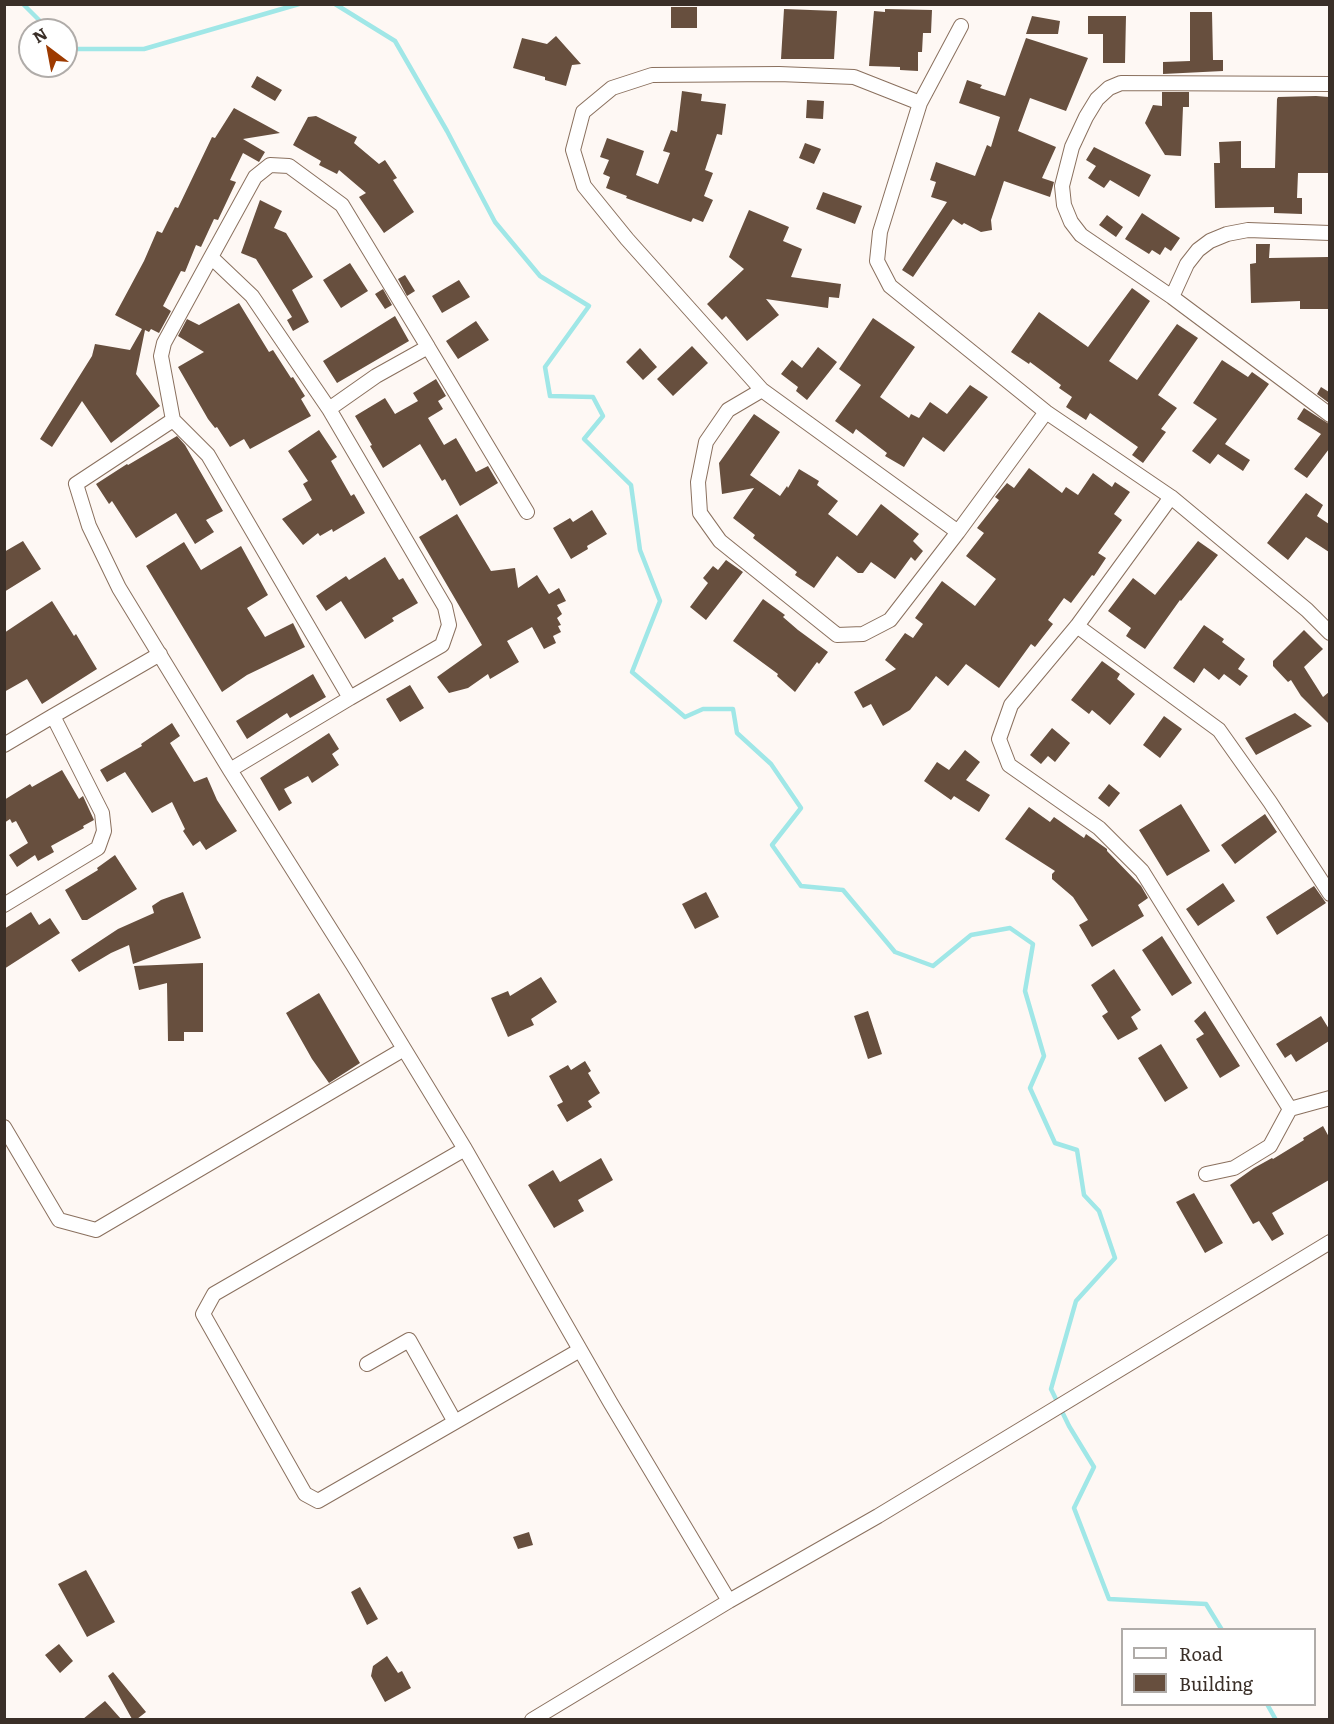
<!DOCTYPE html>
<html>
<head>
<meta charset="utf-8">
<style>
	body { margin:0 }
	#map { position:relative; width:1334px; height:1724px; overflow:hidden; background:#fef8f4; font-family:Literata,serif }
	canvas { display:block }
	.frame { position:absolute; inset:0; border:6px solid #3a2f28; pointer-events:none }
	.legend { position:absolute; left:1121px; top:1628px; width:195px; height:78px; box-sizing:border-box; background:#fff; border:2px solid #b0aca9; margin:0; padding:8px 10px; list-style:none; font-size:18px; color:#3a2f28 }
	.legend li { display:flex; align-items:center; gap:12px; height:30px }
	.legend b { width:30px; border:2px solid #b0aca9 }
	.north { position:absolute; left:18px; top:18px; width:60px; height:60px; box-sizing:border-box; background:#fff; border:2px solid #b0aca9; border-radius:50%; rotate:328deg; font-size:16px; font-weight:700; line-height:24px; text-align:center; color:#3a2f28 }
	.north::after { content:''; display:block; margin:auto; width:21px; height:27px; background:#9d3a00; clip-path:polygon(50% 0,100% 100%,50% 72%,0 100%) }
</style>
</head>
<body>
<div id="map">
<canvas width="1334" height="1724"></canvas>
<div class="frame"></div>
<ul class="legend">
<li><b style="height:8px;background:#fff"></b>Road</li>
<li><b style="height:16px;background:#674f3e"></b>Building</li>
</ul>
<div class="north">N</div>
</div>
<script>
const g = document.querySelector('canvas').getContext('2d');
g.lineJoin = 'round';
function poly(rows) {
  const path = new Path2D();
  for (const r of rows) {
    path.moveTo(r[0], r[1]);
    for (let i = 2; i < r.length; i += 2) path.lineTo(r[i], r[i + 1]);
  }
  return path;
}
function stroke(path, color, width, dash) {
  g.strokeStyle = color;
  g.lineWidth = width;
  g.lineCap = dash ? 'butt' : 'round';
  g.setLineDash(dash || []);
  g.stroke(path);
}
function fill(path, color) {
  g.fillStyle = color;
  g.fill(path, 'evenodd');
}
const stream = poly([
	[23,4,49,30],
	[335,4,395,41,447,131,495,222,540,276,589,306,545,367,550,396,593,397,603,416,584,439,631,485,640,550,660,601,632,672,685,717,703,709,733,709,737,733,771,764,801,808,772,845,801,886,843,890,895,952,933,966,971,935,1010,928,1033,944,1025,991,1044,1056,1030,1088,1055,1143,1077,1150,1084,1195,1099,1211,1115,1258,1076,1301,1051,1389,1069,1426,1094,1467,1074,1508,1109,1599,1206,1604,1222,1630],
	[66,47,68,49,144,49,299,4],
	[1267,1704,1276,1720]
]);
const building = poly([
	[671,7,697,7,697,28,671,28],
	[784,9,837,11,834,59,781,59],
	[885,9,932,10,931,33,923,33,922,52,918,52,918,71,900,70,900,67,869,66,874,11,885,12],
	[1190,12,1212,12,1213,60,1223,60,1223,71,1163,74,1163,62,1190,61],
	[1032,16,1060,21,1058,34,1026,34],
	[1088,16,1126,16,1125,63,1103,63,1103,34,1088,34],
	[556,36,581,64,572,65,566,86,545,80,545,77,513,68,522,38,547,44],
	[1026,38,1088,58,1066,111,1030,98,1018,131,1056,147,1042,178,1054,182,1050,197,1004,181,991,220,992,230,981,232,964,223,962,225,953,219,913,277,902,270,947,202,931,197,936,182,930,180,936,162,975,176,987,145,991,147,1000,117,959,103,967,80,982,85,980,88,1005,96],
	[257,76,282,90,275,101,251,87],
	[682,91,702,94,701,101,726,104,722,135,717,134,705,170,713,173,704,196,713,200,703,222,693,218,691,222,626,198,627,196,606,188,610,177,603,174,609,160,600,157,607,138,644,151,636,175,658,184,670,153,663,151,671,130,677,132],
	[1162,92,1189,92,1189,107,1183,107,1181,156,1165,155,1145,123,1153,105,1162,106],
	[1316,96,1329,97,1329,173,1298,173,1297,198,1302,198,1302,214,1274,213,1274,207,1215,208,1214,163,1220,163,1219,142,1241,141,1241,168,1275,168,1277,99,1278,97],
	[807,100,824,101,823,119,806,118],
	[234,108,280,133,243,139,265,152,259,162,243,153,230,180,236,182,218,220,214,219,201,247,196,245,185,272,181,271,163,306,171,311,159,333,151,329,149,332,145,330,136,374,160,406,111,443,82,401,52,447,40,439,92,356,95,344,130,350,142,329,115,315,144,261,157,231,162,233,175,207,178,208,212,137,215,138],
	[316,116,357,137,354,143,379,164,385,160,397,178,393,180,414,212,384,233,359,197,366,193,339,170,337,174,319,165,321,161,293,145,308,117],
	[805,143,821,149,814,164,799,158],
	[1094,147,1151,175,1139,197,1110,180,1104,188,1088,178,1096,166,1086,160],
	[823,192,862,206,855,224,816,209],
	[260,200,282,211,274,228,286,233,313,277,292,290,309,322,293,331,287,320,292,317,256,259,241,253],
	[749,210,789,227,783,241,802,249,791,277,841,284,839,298,829,297,828,308,766,299,779,315,747,341,726,316,722,320,707,304,744,269,729,257],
	[1142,213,1180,238,1171,251,1165,247,1160,255,1152,250,1149,254,1125,239],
	[1107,215,1123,227,1116,237,1099,225],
	[1256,244,1270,244,1269,258,1328,257,1328,309,1300,309,1300,301,1251,303,1250,264,1256,263],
	[350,263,368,291,341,308,323,280],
	[405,275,415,291,407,296,398,279],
	[459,280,470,297,442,313,432,296],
	[1132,288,1150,301,1109,361,1137,380,1177,324,1198,338,1158,395,1177,408,1161,429,1166,432,1143,463,1132,455,1138,447,1090,413,1086,420,1066,407,1072,397,1059,388,1061,385,1030,362,1029,364,1011,352,1039,312,1088,347],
	[383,289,392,305,385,309,375,294],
	[239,303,269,352,273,350,291,378,293,377,305,396,301,399,311,416,250,449,244,439,230,447,217,427,215,428,208,419,178,367,204,352,178,336,187,319,199,325],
	[395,316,409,341,337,383,323,361],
	[873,318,915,347,880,397,909,418,911,414,919,418,930,402,947,414,970,385,988,397,944,452,923,437,904,467,885,456,887,453,856,429,853,434,835,421,861,385,839,369],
	[476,321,489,340,458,359,446,341],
	[692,346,708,363,673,396,657,379],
	[818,347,837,362,807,400,796,391,798,387,781,374,792,360,802,368],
	[640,348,657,367,643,380,626,362],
	[1222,360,1248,377,1252,372,1269,384,1225,444,1250,460,1243,471,1218,454,1210,464,1192,451,1217,419,1193,403],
	[436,379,446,396,438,401,443,409,428,418,444,445,456,438,476,472,488,466,498,483,460,506,445,479,442,481,420,444,383,468,370,446,372,445,355,416,385,398,395,414,418,401,413,393],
	[1321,387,1329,392,1329,403,1317,394],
	[1304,408,1329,424,1329,449,1307,478,1294,469,1321,434,1297,419],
	[754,414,780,432,750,475,780,496,787,486,788,488,799,469,819,481,817,485,838,501,828,514,857,536,881,504,919,534,913,541,923,551,915,561,911,557,895,579,871,562,863,573,858,573,837,556,814,588,795,575,797,572,753,538,755,535,733,518,754,488,722,494,719,463],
	[319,430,337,457,331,461,351,496,354,494,365,513,333,532,332,529,320,536,318,533,303,545,282,519,312,500,303,484,308,481,288,451],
	[177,436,185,445,223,511,206,520,214,532,195,544,176,513,136,538,112,501,109,504,96,484,127,464,128,465],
	[1029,468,1062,493,1066,487,1078,495,1093,473,1112,487,1115,482,1130,492,1114,514,1122,520,1098,553,1106,558,1094,576,1092,575,1071,603,1064,598,1048,620,1053,624,1035,647,1031,644,999,688,966,664,948,686,936,676,910,710,883,726,871,704,863,708,854,692,896,669,885,660,905,633,913,638,923,624,915,618,942,581,975,606,996,579,966,556,984,533,977,528,999,500,995,497,1007,483,1014,488],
	[1306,493,1323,505,1317,516,1329,524,1329,552,1306,537,1288,560,1267,543],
	[592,510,607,534,587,546,588,549,571,559,553,528,570,518,573,522],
	[457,514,491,571,515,568,518,588,537,575,549,594,559,588,566,601,557,605,562,614,557,618,561,625,558,626,561,632,553,636,556,643,544,649,532,627,507,641,519,662,490,679,488,674,468,688,449,693,437,677,482,645,419,537],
	[23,541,41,569,4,592,4,552],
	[1198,541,1218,555,1181,601,1180,600,1145,649,1126,636,1131,628,1108,611,1133,578,1155,595],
	[184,542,201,570,241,546,268,595,247,608,265,637,293,623,305,647,247,675,222,692,146,566],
	[385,557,399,580,403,578,418,603,392,618,394,621,365,639,341,601,326,611,316,596,346,576,349,580],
	[726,560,743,572,706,620,690,607,708,583,703,578,713,566,718,570],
	[763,599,785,615,783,617,798,630,828,652,819,664,817,662,795,692,777,676,778,674,733,641],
	[52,601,74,636,76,634,97,669,42,704,27,679,4,692,4,633],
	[1204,625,1224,639,1222,642,1245,659,1238,669,1248,676,1240,686,1224,674,1219,680,1204,668,1194,683,1173,668],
	[1304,630,1323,649,1304,667,1323,697,1329,692,1329,724,1301,696,1291,680,1288,682,1273,666,1273,661],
	[1102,661,1120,674,1117,679,1135,694,1110,725,1092,710,1089,714,1071,700],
	[313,674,326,697,290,718,287,713,247,739,236,721],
	[410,685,424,708,400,722,386,699],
	[1295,713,1312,726,1256,755,1245,738],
	[1164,716,1182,729,1160,758,1143,745],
	[172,723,180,736,170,743,194,782,207,777,217,800,237,831,206,850,200,841,193,846,183,831,185,829,172,802,152,813,125,772,107,782,100,770,142,746,141,744],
	[1052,728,1070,743,1055,762,1048,756,1041,764,1030,755],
	[329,733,339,749,332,754,339,765,312,783,308,776,284,789,292,803,279,811,260,778],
	[965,750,980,762,966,780,990,795,979,812,954,796,951,800,924,781,937,762,949,770],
	[62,770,79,799,83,796,94,820,83,826,84,828,51,846,54,852,38,861,35,855,17,867,9,855,28,843,16,821,12,823,10,819,4,823,4,800,30,784,32,787],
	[1109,784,1120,793,1109,807,1098,798],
	[1181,804,1210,851,1167,876,1139,830],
	[1029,807,1050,822,1054,817,1084,838,1086,834,1107,849,1107,851,1141,886,1148,898,1138,905,1144,916,1092,947,1079,925,1088,920,1073,897,1052,879,1052,874,1055,871,1005,839],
	[1265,814,1277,832,1235,864,1221,845],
	[115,855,137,889,87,920,82,920,65,890,98,870,97,868],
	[1223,883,1235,901,1198,926,1186,909],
	[1314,886,1326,903,1277,935,1266,917],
	[183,892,201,938,133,964,129,945,111,953,79,972,71,960,118,929,154,913,152,906,161,900],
	[706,892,719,917,695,929,682,904],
	[31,912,39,925,50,918,60,933,4,969,4,929],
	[1162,936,1192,983,1172,996,1142,950],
	[203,963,203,1032,184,1032,184,1041,168,1041,167,983,139,990,134,966],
	[1114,969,1141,1010,1131,1017,1138,1029,1118,1040,1102,1016,1108,1012,1091,985],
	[541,977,557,1002,531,1019,534,1025,508,1037,491,998,508,991,510,996],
	[319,993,360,1063,329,1083,312,1059,286,1013],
	[868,1011,882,1054,868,1059,854,1016],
	[1205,1011,1240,1066,1220,1078,1196,1039,1204,1034,1194,1021],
	[1321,1016,1329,1029,1329,1041,1296,1062,1291,1054,1285,1058,1276,1044],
	[1161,1044,1188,1088,1165,1102,1138,1058],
	[585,1061,591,1071,588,1073,600,1093,588,1101,592,1107,567,1122,557,1105,563,1102,549,1076,568,1065,571,1070],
	[1323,1126,1329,1137,1329,1180,1272,1213,1284,1234,1272,1241,1259,1221,1253,1224,1230,1185,1254,1168,1272,1158,1273,1159,1304,1140,1303,1138],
	[601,1158,613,1180,578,1200,584,1211,554,1228,528,1185,553,1170,560,1182],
	[1194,1193,1223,1243,1205,1253,1176,1202],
	[529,1532,533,1545,518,1549,513,1537],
	[86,1570,115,1622,87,1637,58,1584],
	[360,1587,378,1619,367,1625,351,1592],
	[59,1644,73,1661,60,1673,45,1655],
	[387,1656,398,1673,402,1671,411,1688,385,1702,371,1676,373,1666],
	[113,1672,146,1712,137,1719,132,1719,108,1676],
	[105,1701,121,1719,83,1719]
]);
const minor = poly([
	[961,26,920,103,880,232,877,261,890,286,1046,412,1171,497,1307,610,1330,633],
	[1330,84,1121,83,1109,88,1097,99,1086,117,1072,147,1062,186,1064,205,1071,222,1081,235,1172,297,1330,415],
	[920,103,854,77,779,74,652,75,612,88,583,112,573,150,584,186,627,239,762,390,958,532,1046,412],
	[211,257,255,177,270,165,289,166,342,205,428,347,376,376,329,409],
	[1172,297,1187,264,1198,250,1210,241,1227,234,1248,230,1330,233],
	[428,347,527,512],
	[762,390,728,410,706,442,698,482,700,513,720,541,837,635,863,634,890,620,958,532],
	[173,420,161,356,164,343,211,257,252,296,329,409,445,607,449,625,442,645,350,698],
	[1171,497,1077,626,1011,705,999,739,1009,765,1099,828,1142,871,1290,1109,1270,1146,1234,1168,1206,1174],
	[1077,626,1219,730,1270,802,1330,894],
	[4,745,53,716],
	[230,770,350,698,208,455,173,420,76,484,89,526,119,588,230,770,353,965,465,1149,610,1402,729,1601],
	[4,905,98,848,104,831,102,813,53,716,160,654],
	[1290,1109,1330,1098],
	[4,1127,59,1220,96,1230,404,1049],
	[465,1149,214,1294,203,1314,305,1494,318,1501,580,1350],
	[367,1364,409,1340,455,1422],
	[532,1720,729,1601,878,1516,1330,1242]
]);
stroke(stream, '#a0e7e7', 4.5);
fill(building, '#674f3e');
stroke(minor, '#8a705e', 16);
stroke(minor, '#fff', 14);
</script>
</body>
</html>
